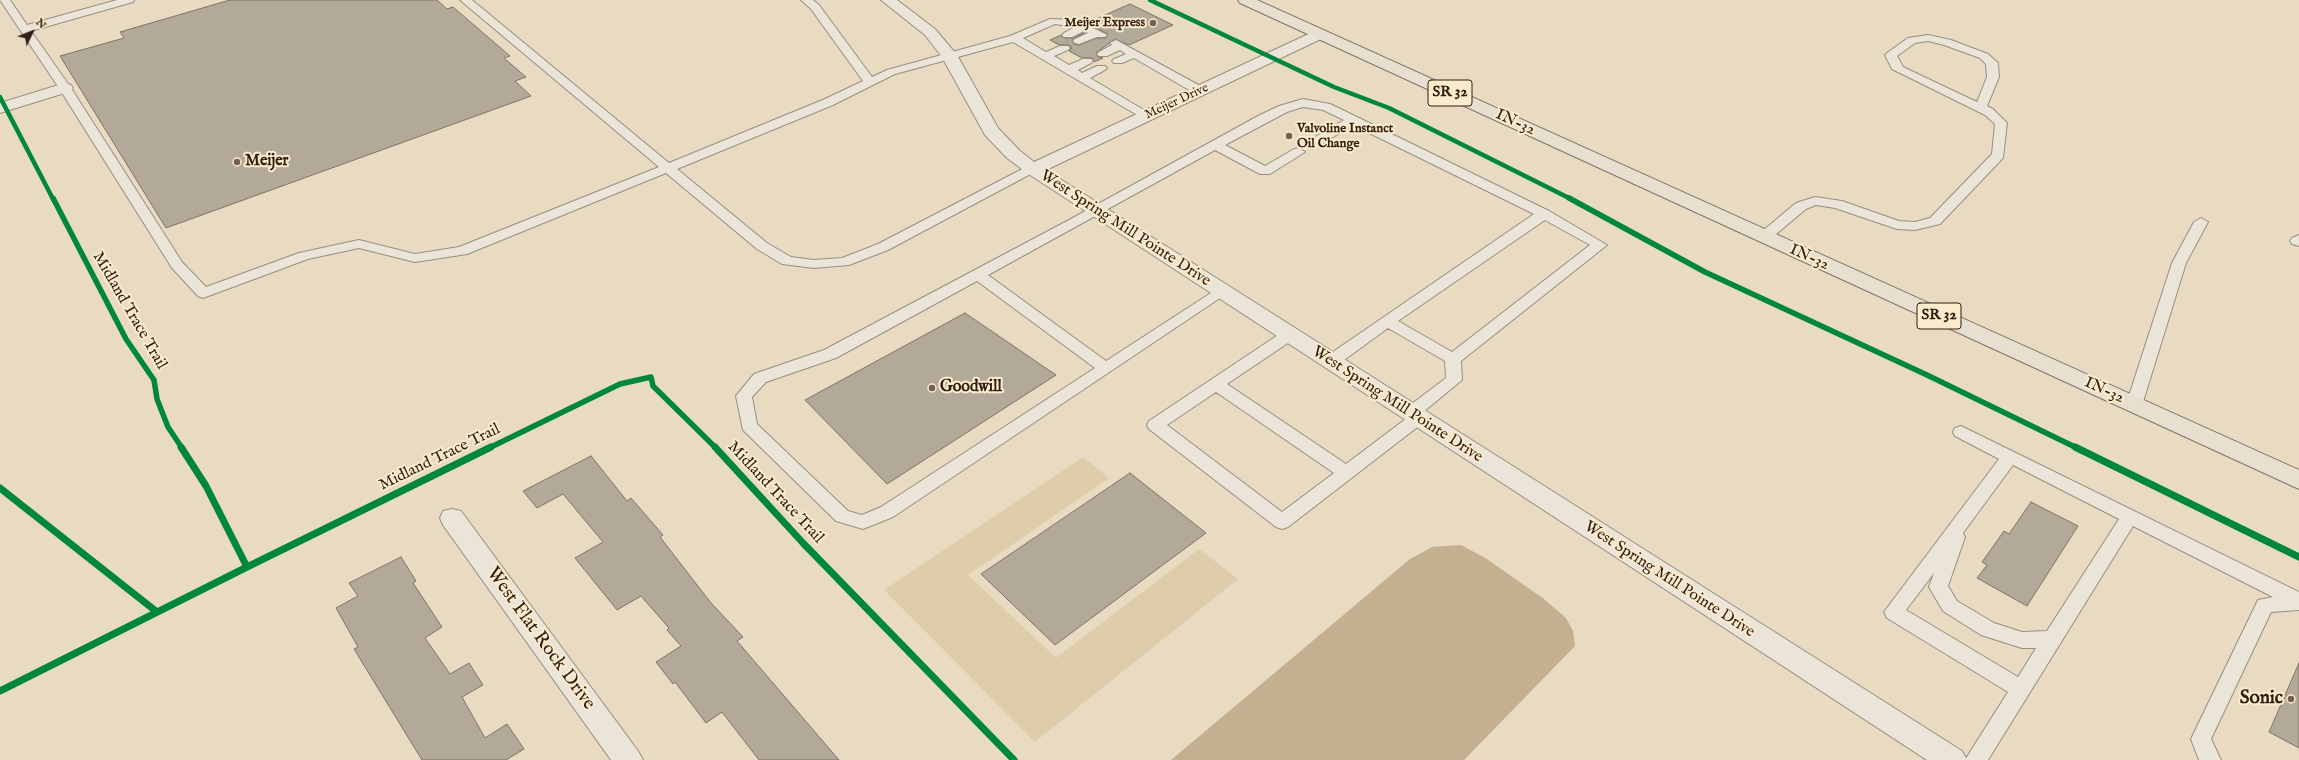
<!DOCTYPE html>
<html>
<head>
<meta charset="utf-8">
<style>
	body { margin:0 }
	#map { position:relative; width:2299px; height:760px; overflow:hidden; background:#e8dbc2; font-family:"IM FELL English",serif }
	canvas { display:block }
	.north { position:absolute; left:12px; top:12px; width:40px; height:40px; -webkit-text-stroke:3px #faebcd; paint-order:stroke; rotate:47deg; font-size:11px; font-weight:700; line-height:16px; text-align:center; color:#321d12 }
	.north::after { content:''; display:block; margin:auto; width:14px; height:18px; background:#321d12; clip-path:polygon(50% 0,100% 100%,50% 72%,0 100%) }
</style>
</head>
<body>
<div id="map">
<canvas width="2299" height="760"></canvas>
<div class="north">N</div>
</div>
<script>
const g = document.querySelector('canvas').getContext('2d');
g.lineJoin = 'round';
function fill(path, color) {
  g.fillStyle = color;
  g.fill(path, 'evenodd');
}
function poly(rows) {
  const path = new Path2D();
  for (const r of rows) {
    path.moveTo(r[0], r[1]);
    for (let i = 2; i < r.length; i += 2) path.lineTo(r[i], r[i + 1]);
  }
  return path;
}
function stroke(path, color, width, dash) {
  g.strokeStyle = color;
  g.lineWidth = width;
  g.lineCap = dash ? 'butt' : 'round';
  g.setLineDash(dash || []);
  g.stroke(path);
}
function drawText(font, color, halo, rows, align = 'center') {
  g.font = font + ' "IM FELL English",serif';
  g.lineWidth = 4;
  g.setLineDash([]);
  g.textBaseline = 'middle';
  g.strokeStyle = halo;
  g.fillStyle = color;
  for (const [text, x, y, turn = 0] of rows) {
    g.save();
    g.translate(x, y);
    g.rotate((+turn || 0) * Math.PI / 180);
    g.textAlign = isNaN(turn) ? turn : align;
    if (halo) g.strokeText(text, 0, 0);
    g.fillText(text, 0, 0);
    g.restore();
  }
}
const green = poly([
	[1083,457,1109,478,968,575,1056,658,1199,549,1238,579,1035,742,884,590]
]);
const water = poly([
	[1461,545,1487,559,1544,599,1566,618,1573,631,1575,646,1464,760,1171,760,1410,559,1432,547]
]);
const building = poly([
	[230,0,437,0,447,9,453,7,510,56,504,58,526,77,515,81,531,96,166,228,60,56,124,38,120,32,230,0],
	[1130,4,1173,25,1129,45,1115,39,1096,53,1098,57,1103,58,1094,62,1092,58,1082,58,1069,51,1072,48,1069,45,1059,45,1050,40,1061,35,1064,38,1072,38,1084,33,1072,40,1074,44,1079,45,1097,38,1106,38,1108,34,1087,23,1130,4],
	[965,313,1056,375,887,484,805,400,965,313],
	[591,456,627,501,631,498,663,535,660,537,711,603,743,637,737,641,839,760,759,760,722,712,706,723,675,682,673,684,656,662,681,646,667,630,669,628,641,596,617,610,575,558,603,542,563,494,537,508,523,491,591,456],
	[1130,473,1206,533,1055,645,981,574,1130,473],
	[2031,502,2078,526,2027,606,1977,578,1987,565,1982,562,2004,531,2009,534,2031,502],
	[401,557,416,581,413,583,442,627,425,638,450,674,469,663,483,685,462,697,485,738,507,724,524,749,506,760,422,760,354,649,358,647,336,608,358,596,349,583,401,557],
	[2299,663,2299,748,2269,732,2299,663]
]);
const lane = poly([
	[0,0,10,0,27,25,117,0,134,0,133,2,31,31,71,88,182,262,206,287,299,253,359,240,415,254,459,247,659,167,460,0,472,0,669,163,825,99,863,81,811,9,801,0,813,0,819,5,872,77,887,70,1010,36,1050,19,1077,20,1107,35,1105,37,1097,37,1079,44,1075,43,1073,41,1075,39,1088,33,1084,31,1072,37,1064,37,1062,35,1064,33,1075,27,1055,24,1023,38,1046,52,1060,46,1068,46,1070,48,1068,50,1054,56,1069,65,1083,59,1091,59,1093,61,1091,63,1078,70,1082,73,1097,66,1105,66,1107,68,1105,70,1090,78,1154,116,1148,120,1144,119,1013,42,895,74,833,105,677,169,767,243,791,257,814,260,842,258,878,244,1028,166,1038,166,1040,169,888,250,849,265,814,268,782,264,757,249,666,173,467,254,415,262,359,248,308,259,203,298,198,296,172,268,59,88,0,0],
	[1928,35,1951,40,1988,54,1998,63,1999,77,1987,106,1993,109,2007,123,2003,158,1940,224,1915,230,1897,229,1835,208,1816,205,1806,209,1769,240,1759,240,1757,237,1759,234,1796,203,1815,197,1842,201,1899,221,1915,222,1930,218,1992,154,1995,124,1985,115,1892,69,1885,55,1887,53,1908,38,1928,35],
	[1928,41,1944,45,1980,58,1986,64,1987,77,1977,102,1903,67,1897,56,1915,43,1928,41],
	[1116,40,1204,88,1206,91,1200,95,1196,94,1134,58,1122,63,1114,63,1112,61,1114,59,1126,54,1120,50,1107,56,1099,56,1097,54,1099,52,1112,45,1110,43,1116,40],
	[1303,99,1330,104,1357,117,1549,211,1607,245,1461,361,1462,380,1422,413,1426,418,1424,422,1288,527,1282,529,1276,527,1149,429,1147,425,1149,421,1284,331,1289,330,1294,331,1297,335,1294,339,1227,384,1346,464,1407,418,1403,413,1405,409,1446,378,1445,361,1388,328,1336,366,1324,366,1322,362,1324,358,1534,214,1353,125,1323,143,1315,143,1313,140,1315,137,1344,120,1323,110,1303,107,1287,112,1225,145,1265,166,1294,149,1299,148,1305,152,1270,174,1260,174,1215,150,988,275,1106,361,1217,289,1227,289,1229,292,893,517,863,529,836,521,743,430,736,396,754,374,824,350,1069,220,1258,116,1279,106,1303,99],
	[1545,220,1590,245,1452,352,1398,321,1545,220],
	[977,281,1095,368,881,507,862,515,848,511,757,424,752,397,766,382,836,358,977,281],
	[1216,392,1334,473,1282,512,1167,425,1216,392],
	[2201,218,2208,222,2186,263,2142,405,2140,409,2134,411,2128,409,2126,405,2172,263,2194,222,2201,218],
	[2299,235,2299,246,2292,244,2290,241,2292,238,2299,235],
	[1961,426,2299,592,2299,610,2271,612,2211,739,2221,760,2199,760,2191,739,2258,600,2273,597,2133,526,1988,760,1965,760,2008,692,1887,618,1884,612,1999,459,1955,436,1953,432,1955,428,1961,426],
	[2013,465,2119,519,2047,631,2022,632,1994,623,1957,601,1948,586,1965,537,1963,533,2013,465],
	[1934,573,1929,587,1943,611,1981,635,2022,648,2036,648,2018,677,1906,610,1934,573]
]);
const street = poly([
	[881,0,897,0,935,29,957,55,998,128,1019,150,1034,162,1315,31,1325,31,1328,34,1325,37,1046,170,1962,751,1967,760,1927,760,1027,173,1007,158,985,135,942,57,925,35,881,0],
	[65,83,71,85,73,88,71,91,0,113,0,103,65,83],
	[452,509,461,511,638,751,643,760,611,760,443,525,440,518,443,511,452,509]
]);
const primary = poly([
	[1238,0,1257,0,2299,470,2299,489,1240,3,1238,0]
]);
const cyclewayFar2 = poly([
	[1150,0,1334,87,1389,108,1571,199],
	[0,97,53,199]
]);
const cyclewayFar1 = poly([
	[53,198,126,339,154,380,157,399,168,427,182,448],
	[1569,198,1705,272,1927,375,2077,448],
	[489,448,620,384,651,377,653,386,716,448]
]);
const cycleway = poly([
	[181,447,206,486,247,567,491,447],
	[715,447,803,543,1014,760],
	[2075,447,2299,557],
	[0,488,157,612],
	[0,691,247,567]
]);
const markers = [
	[1153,23,4,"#726050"],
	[1289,136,4,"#726050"],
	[237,162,4,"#726050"],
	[932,388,4,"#726050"],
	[2291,699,4,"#726050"]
];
const farPoinames = [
	["Meijer Express",1145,23],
	["Valvoline Instanct",1297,129,"left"],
	["Oil Change",1297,144,"left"]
];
const farStreetnames = [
	["Meijer Drive",1177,102,-25]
];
const shields = [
	[1450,93,44],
	[1939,316,44]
];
const shieldNames = [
	["SR 32",1450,93],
	["SR 32",1939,316]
];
const streetNames = [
	["IN-32",1515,123,25],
	["West Spring Mill Pointe Drive",1125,229,33],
	["IN-32",1809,258,24],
	["Midland Trace Trail",129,311,60],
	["IN-32",2104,391,24],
	["West Spring Mill Pointe Drive",1397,405,33],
	["Midland Trace Trail",440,458,-26],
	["Midland Trace Trail",775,493,47],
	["West Spring Mill Pointe Drive",1669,580,33]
];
const poiNames = [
	["Meijer",245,162],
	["Goodwill",940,388]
];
const nearStreetnames = [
	["West Flat Rock Drive",540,639,54]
];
const nearPoinames = [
	["Sonic",2283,699]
];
fill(green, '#deccaa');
fill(water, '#c4b091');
fill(building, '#b3a998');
stroke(building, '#7e7467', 1);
stroke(lane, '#988e7f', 2);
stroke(street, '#988e7f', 2);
stroke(primary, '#7e7467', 2);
fill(lane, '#ebe4d8');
fill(street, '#ebe4d8');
fill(primary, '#e7e0d1');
stroke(cyclewayFar2, '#00873e', 4.5);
stroke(cyclewayFar1, '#00873e', 5.5);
stroke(cycleway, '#00873e', 7);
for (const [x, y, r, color] of markers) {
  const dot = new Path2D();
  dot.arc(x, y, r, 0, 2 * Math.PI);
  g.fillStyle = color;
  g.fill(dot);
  stroke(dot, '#faebcd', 1.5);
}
drawText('bold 13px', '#321d12', '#faebcd', farPoinames, 'right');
drawText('13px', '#321d12', '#faebcd', farStreetnames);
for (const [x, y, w] of shields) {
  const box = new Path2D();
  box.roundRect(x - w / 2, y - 13, w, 26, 3);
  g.fillStyle = '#faebcd';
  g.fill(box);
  stroke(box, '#321d12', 1);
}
drawText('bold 15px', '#321d12', null, shieldNames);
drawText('16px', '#321d12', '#faebcd', streetNames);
drawText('bold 16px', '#321d12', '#faebcd', poiNames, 'left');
drawText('19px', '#321d12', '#faebcd', nearStreetnames);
drawText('bold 19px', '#321d12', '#faebcd', nearPoinames, 'right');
</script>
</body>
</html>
